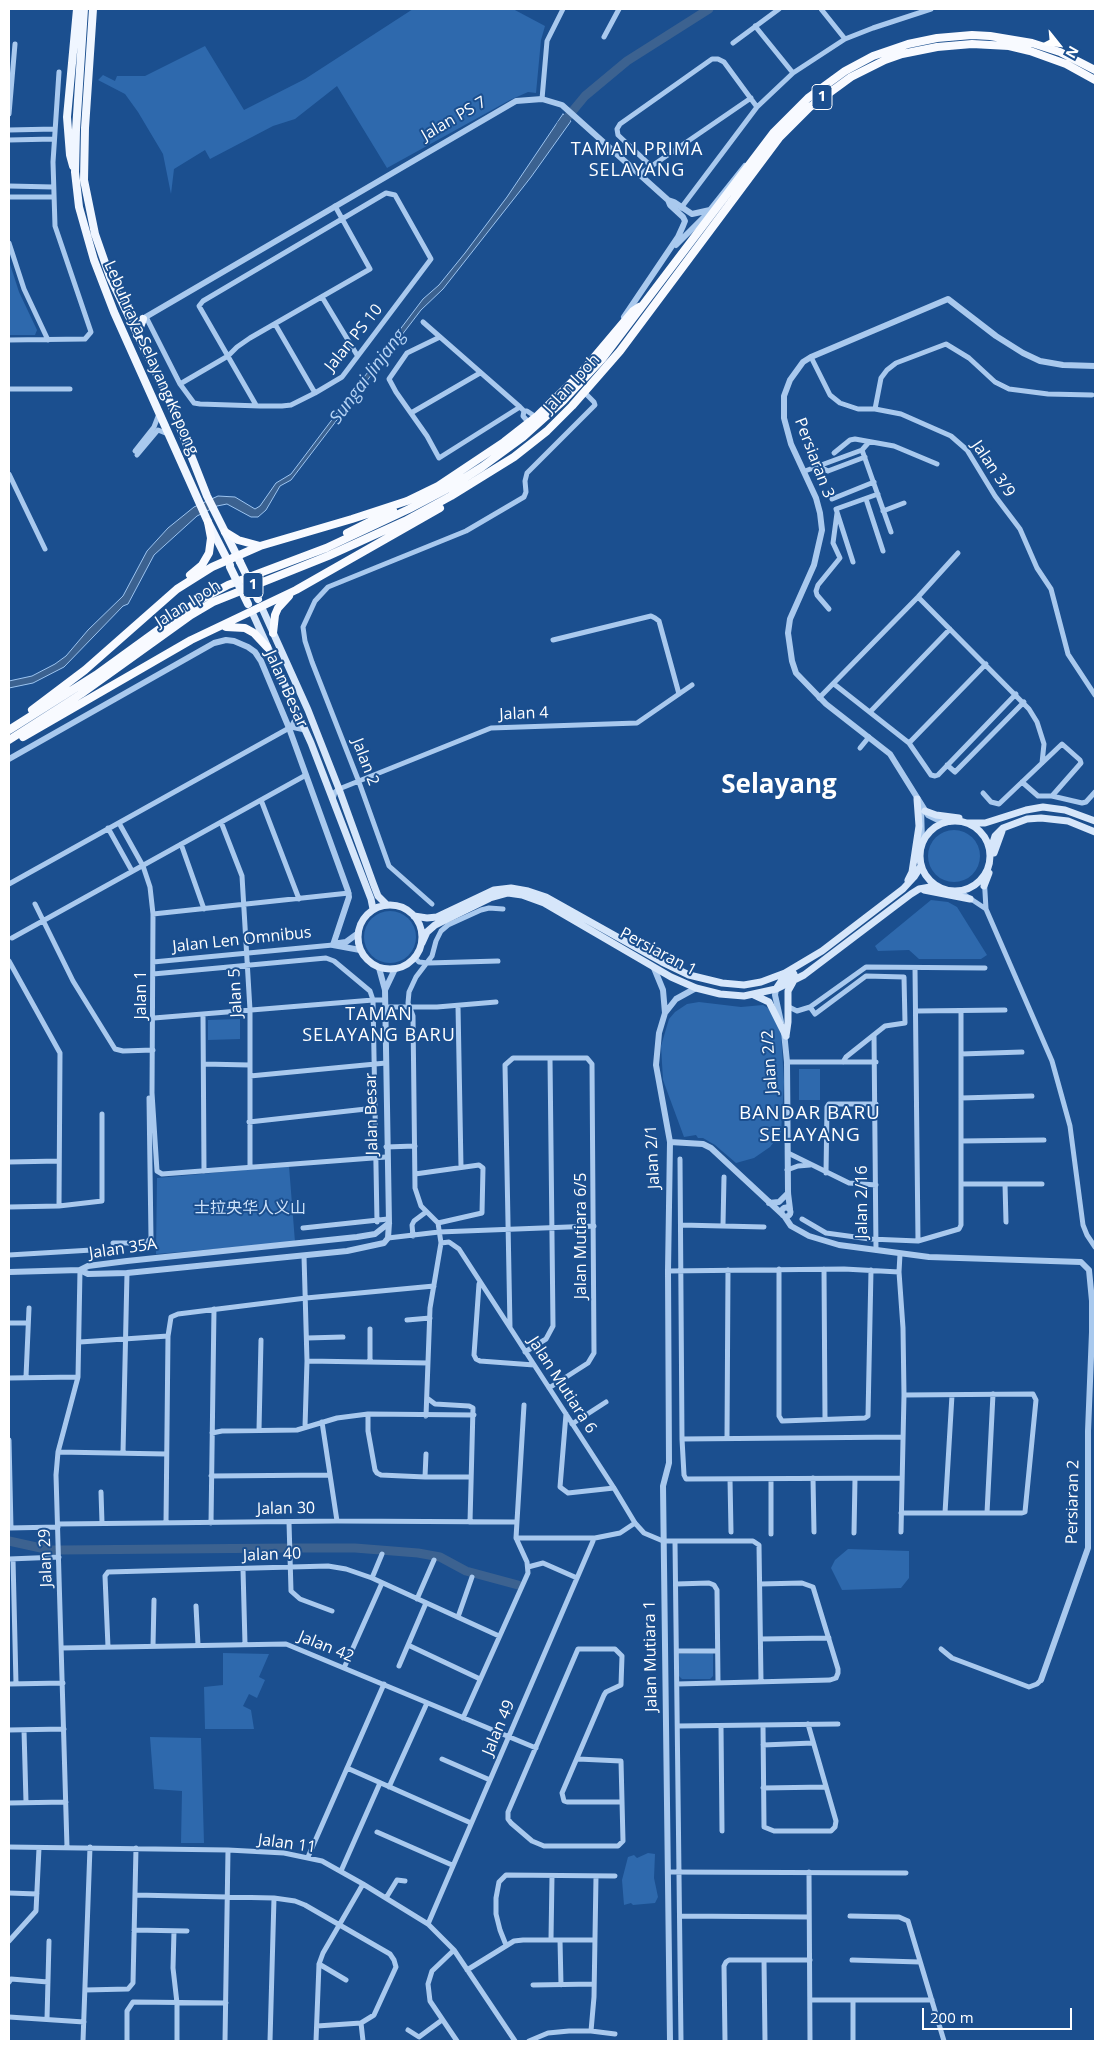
<!DOCTYPE html>
<html>
<head>
<meta charset="utf-8">
<style>
	body { margin:0 }
	#map { position:relative; width:1104px; height:2050px; overflow:hidden; background:#1b4f8f; font-family:"Open Sans",sans-serif }
	canvas { display:block }
	.frame { position:absolute; inset:0; border:10px solid #fff; pointer-events:none }
	.north { position:absolute; left:1034px; top:20px; width:50px; height:50px; -webkit-text-stroke:4px #1b4f8f; paint-order:stroke; rotate:119deg; font-size:14px; font-weight:700; line-height:20px; text-align:center; color:#fff }
	.north::after { content:''; display:block; margin:auto; width:18px; height:22px; background:#fff; clip-path:polygon(50% 0,100% 100%,50% 72%,0 100%) }
	.scale { position:absolute; left:922px; top:2008px; width:150px; height:22px; box-sizing:border-box; border:2px solid #fff; border-top:0; padding-left:6px; font-size:15px; line-height:18px; white-space:nowrap; color:#fff; -webkit-text-stroke:4px #1b4f8f; paint-order:stroke }
</style>
</head>
<body>
<div id="map">
<canvas width="1104" height="2050"></canvas>
<div class="frame"></div>
<div class="north">N</div>
<div class="scale">200 m</div>
</div>
<script>
const g = document.querySelector('canvas').getContext('2d');
g.lineJoin = 'round';
function fill(path, color) {
  g.fillStyle = color;
  g.fill(path, 'evenodd');
}
function poly(rows) {
  const path = new Path2D();
  for (const r of rows) {
    if (r.length === 3) {
      path.moveTo(r[0] + r[2], r[1]);
      path.arc(r[0], r[1], r[2], 0, 2 * Math.PI);
      continue;
    }
    path.moveTo(r[0], r[1]);
    for (let i = 2; i < r.length; i += 2) path.lineTo(r[i], r[i + 1]);
  }
  return path;
}
function stroke(path, color, width, dash) {
  g.strokeStyle = color;
  g.lineWidth = width;
  g.lineCap = dash ? 'butt' : 'round';
  g.setLineDash(dash || []);
  g.stroke(path);
}
function drawText(font, color, halo, rows, align = 'center') {
  g.font = font + ' "Open Sans","Noto Sans SC",sans-serif';
  g.lineWidth = 4;
  g.setLineDash([]);
  g.textBaseline = 'middle';
  g.strokeStyle = halo;
  g.fillStyle = color;
  for (const [text, x, y, turn = 0] of rows) {
    g.save();
    g.translate(x, y);
    g.rotate((+turn || 0) * Math.PI / 180);
    g.textAlign = isNaN(turn) ? turn : align;
    if (halo) g.strokeText(text, 0, 0);
    g.fillText(text, 0, 0);
    g.restore();
  }
}
const green = poly([
	[413,9,513,9,545,26,541,40,536,93,528,92,510,100,387,168,337,86,295,119,273,126,210,159,205,150,174,169,171,194,163,154,138,112,125,94,98,80,103,75,115,81,117,76,145,76,205,46,244,110,305,79],
	[9,261,19,292,37,330,35,335,9,335],
	[954,856,26],
	[931,900,948,902,957,907,987,955,981,959,919,959,909,950,878,951,875,946],
	[390,937,26],
	[699,1002,741,1007,763,1005,768,1008,775,1018,781,1033,784,1082,781,1133,770,1147,754,1158,736,1163,715,1145,703,1138,698,1138,696,1135,684,1137,663,1080,661,1046,669,1019,675,1012,687,1004],
	[240,1019,240,1039,208,1040,208,1020],
	[799,1069,820,1069,820,1100,799,1100],
	[289,1166,295,1242,156,1254,157,1178],
	[848,1549,909,1551,909,1578,901,1588,842,1590,831,1568,835,1560],
	[223,1653,269,1654,259,1677,265,1680,257,1698,249,1694,243,1706,251,1710,254,1729,205,1729,204,1687,223,1685],
	[713,1653,713,1676,710,1679,682,1679,679,1676,679,1654],
	[150,1737,201,1738,204,1843,181,1843,182,1791,154,1789],
	[648,1853,655,1854,654,1878,658,1897,655,1903,633,1905,631,1903,624,1905,622,1880,628,1857,634,1855,637,1858]
]);
const water = poly([
	[563,114,571,121,531,177,443,289,421,310,291,480,280,486,266,510,258,517,251,517,227,504,217,506,197,516,154,555,128,604,123,606,64,667,33,683,9,688,9,681,32,676,55,664,66,656,88,630,123,596,147,551,168,528,194,507,218,496,235,497,255,509,260,506,276,483,291,474,423,299,439,285,465,253,507,197,563,114]
]);
const river = poly([
	[561,125,585,96,627,61,709,9],
	[9,1541,50,1550,58,1550],
	[291,1548,355,1548,418,1553,440,1557,466,1571,518,1585],
	[60,1550,290,1548]
]);
const minor = poly([
	[821,9,845,39],
	[755,26,793,73],
	[604,37,619,9],
	[733,43,779,9],
	[542,99,547,41,563,9],
	[9,114,15,44],
	[9,130,55,129],
	[9,140,54,139],
	[651,166,618,135,617,129,620,124,712,59,718,59,724,62,757,107],
	[640,174,751,98],
	[9,186,53,187],
	[9,197,53,197],
	[681,208,757,107,793,73,845,39,873,28,931,9],
	[9,243,24,289,48,340],
	[322,297,357,355],
	[146,317,180,384,194,403,200,404,260,406,282,406,291,405,315,393,342,377,431,259,395,195,386,193,203,301,199,306,256,405],
	[423,322,520,407,524,411,523,416,529,423],
	[275,324,315,393],
	[440,337,407,353,389,379,396,392,427,436,439,458,520,407],
	[9,340,85,339,91,332,55,226,53,162,59,72],
	[811,357,830,395,840,403,858,409,875,409,901,414,951,436,967,450,995,496,1020,529,1037,568,1051,589,1068,654,1095,695],
	[180,384,228,356,237,347,250,338,370,269,335,206],
	[9,389,70,389],
	[875,409,881,378,887,370,896,363,946,344,969,358,995,382,1009,389,1048,394,1092,395],
	[524,411,527,411,536,417],
	[411,413,480,373],
	[862,450,891,532],
	[135,451,154,427,159,414],
	[834,453,850,440,855,439,894,446,937,464],
	[137,455,158,430,168,434],
	[818,466,828,471,865,457],
	[805,471,862,450,869,442],
	[9,474,45,549],
	[832,499,874,482],
	[866,499,883,551],
	[883,511,904,503],
	[853,562,836,509,878,494],
	[918,597,1029,709,1037,722,1044,744,1042,763],
	[829,609,817,595,816,591,818,585,840,558,833,543,837,513],
	[553,640,651,616,655,618,659,621,679,694],
	[834,684,909,743,931,775,935,776,938,775,1016,694],
	[819,698,918,597,958,553],
	[870,712,950,629],
	[291,727,305,730],
	[909,743,986,664],
	[860,748,869,737],
	[947,765,955,772,1024,702],
	[1022,782,1038,796,1052,796,1082,803,1086,802,1095,792],
	[983,793,991,802,999,804,1062,744,1080,760,1081,763,1052,796],
	[333,799,335,792,339,789,491,728,637,723,692,685],
	[261,800,299,899],
	[221,822,242,876,250,1010,250,1166],
	[119,823,143,866,150,887,153,914,152,1093,157,1171,162,1174,386,1157],
	[108,828,132,871],
	[181,844,204,909],
	[984,875,986,909,1052,1061,1070,1126,1083,1225,1087,1235,1095,1247],
	[9,884,291,727,298,714],
	[959,891,986,909],
	[35,904,73,981,115,1049,123,1051,153,1050],
	[432,904,389,866,359,782,312,662,305,641,303,627,315,601,328,587,466,531,524,497,526,492,525,481,527,473,595,405,594,402,585,393],
	[153,914,349,893],
	[12,938,306,775],
	[415,958,419,962,428,963,498,961],
	[9,961,60,1053,59,1206],
	[153,962,333,945],
	[915,968,918,1241],
	[153,974,326,958,334,961,370,991,373,1000,377,1222],
	[458,1006,461,1167],
	[385,1007,437,1007,496,1002],
	[789,1007,797,1011,810,1007,866,967,985,968],
	[810,1007,815,1014,866,976,904,977,905,1023,885,1026,846,1057,843,1062],
	[916,1011,1005,1010],
	[203,1014,204,1171],
	[154,1018,373,1000,385,1000],
	[874,1035,876,1250],
	[961,1054,1022,1052],
	[787,1062,876,1062],
	[204,1064,249,1065],
	[250,1076,386,1063],
	[961,1098,1032,1096],
	[249,1122,375,1108],
	[961,1141,1044,1140],
	[386,1147,415,1146],
	[788,1153,849,1183,876,1185],
	[680,1159,682,1439,684,1475,686,1479,902,1478],
	[9,1162,59,1161],
	[787,1170,798,1166,810,1165],
	[826,1173,827,1107,829,1104,876,1104],
	[415,1174,479,1165,483,1168,482,1213,438,1223],
	[961,1184,1042,1184],
	[1005,1184,1006,1222],
	[9,1207,59,1206,102,1201,102,1114],
	[802,1219,826,1233,870,1239,918,1241,959,1229,961,1225,961,1011],
	[681,1225,764,1227],
	[723,1225,724,1177],
	[303,1228,388,1219],
	[413,1236,412,1225,414,1221,426,1212],
	[388,1238,439,1232,594,1226],
	[113,1243,146,1243,151,1238,149,1098],
	[441,1243,449,1242,459,1249,614,1488,635,1523,644,1533,663,1541,753,1541,759,1545,761,1681],
	[900,1254,899,1272,903,1328,904,1395,901,1532],
	[9,1255,92,1250],
	[304,1256,307,1361,305,1427],
	[779,1269,779,1416,782,1421,865,1418,868,1416,871,1270],
	[824,1269,825,1419],
	[668,1271,844,1269,899,1272],
	[479,1284,474,1355,476,1359,480,1361,534,1365],
	[407,1320,430,1318],
	[9,1323,28,1323],
	[510,1327,505,1065,513,1058,587,1058,592,1064,594,1353,588,1363,549,1388],
	[370,1329,370,1362],
	[307,1338,343,1337],
	[80,1342,168,1336],
	[525,1352,546,1339,553,1326,550,1058],
	[307,1361,428,1363],
	[26,1377,29,1308],
	[9,1378,78,1377],
	[427,1398,435,1404,469,1406,473,1408,470,1522],
	[368,1414,368,1431,375,1470,377,1473,381,1475,425,1477,471,1477],
	[566,1414,560,1487,568,1493,614,1488],
	[426,1416,430,1308,441,1243,438,1223,421,1206,415,1188,413,1016,408,1003,409,992,416,977,432,956,436,941,441,931,448,925,481,910,489,908,503,909],
	[322,1422,337,1521],
	[572,1424,606,1402],
	[259,1430,261,1340],
	[212,1433,222,1431,297,1430,337,1418,368,1414,474,1415],
	[727,1438,728,1270],
	[682,1439,903,1437],
	[9,1440,11,1528],
	[58,1452,166,1454],
	[123,1453,127,1273],
	[211,1476,330,1475],
	[425,1477,426,1454],
	[813,1478,814,1532],
	[730,1479,731,1532],
	[771,1479,771,1534],
	[101,1492,102,1523],
	[901,1513,1022,1513,1025,1512,1036,1400,1033,1394,904,1395],
	[945,1513,952,1395],
	[987,1513,993,1394],
	[289,1522,291,1591,300,1599,332,1611],
	[166,1523,168,1336,171,1317,178,1314,306,1298,434,1286],
	[211,1523,214,1309],
	[58,1524,337,1521,515,1522],
	[9,1528,58,1527],
	[854,1533,855,1479],
	[516,1538,595,1538,620,1533,635,1523],
	[675,1542,681,2041],
	[9,1559,59,1557],
	[13,1559,16,1684],
	[528,1567,543,1563,577,1578],
	[243,1569,245,1644],
	[372,1578,382,1554],
	[676,1584,709,1583,714,1585,717,1590,718,1682],
	[417,1599,434,1560],
	[196,1606,198,1645],
	[458,1617,472,1577],
	[761,1639,829,1638],
	[408,1645,480,1679],
	[153,1646,154,1600],
	[108,1647,105,1576,108,1572,328,1566,346,1569,372,1578,499,1636],
	[62,1648,286,1644,536,1748],
	[941,1649,952,1658,1029,1687,1037,1684,1041,1680],
	[677,1651,717,1651],
	[399,1666,426,1603],
	[344,1668,382,1583],
	[9,1684,63,1683],
	[677,1684,830,1680,836,1678,838,1673,838,1669,813,1587,802,1583,760,1584],
	[463,1718,528,1573,527,1562,516,1538,524,1405],
	[763,1725,764,1827,774,1831,831,1831,835,1827,836,1821,808,1724],
	[678,1726,838,1724],
	[721,1726,722,1831],
	[9,1730,64,1729],
	[24,1730,26,1802],
	[763,1745,813,1743],
	[442,1759,490,1780],
	[578,1759,621,1761,623,1841,618,1846,544,1846,532,1841,511,1823,508,1819,508,1812,578,1649,615,1649,622,1656,621,1685,606,1692,604,1695,562,1793,564,1801,567,1802,622,1802],
	[347,1768,471,1823],
	[389,1787,427,1703],
	[763,1788,826,1787],
	[9,1803,66,1802],
	[377,1832,452,1865],
	[9,1847,228,1850,284,1853,322,1861,363,1884,428,1924,454,1950,515,2041],
	[67,1847,56,1475,58,1452,78,1377,80,1270],
	[308,1857,384,1684],
	[341,1871,380,1783],
	[668,1872,906,1873],
	[809,1872,810,2041],
	[9,1893,37,1894],
	[135,1895,274,1898,295,1901,305,1905,390,1954,394,1960,396,1967,374,2015,361,2023,317,2026],
	[386,1898,397,1880,405,1881],
	[680,1916,809,1917],
	[850,1916,899,1917,908,1921,944,2041],
	[428,1924,593,1541],
	[134,1930,187,1931],
	[174,1931,173,1968,177,2003,177,2041],
	[551,1939,552,1876],
	[560,1940,561,1985],
	[9,1941,36,1911,39,1848],
	[506,1945,500,1930,496,1914,496,1898,499,1882,506,1875,615,1876],
	[454,1950,432,1971,428,1984,430,2001,457,2041],
	[764,1960,765,2041],
	[852,1960,920,1962],
	[319,1964,346,1980],
	[467,1970,514,1941,523,1940,595,1940],
	[9,1982,11,1979,48,1982],
	[533,1985,594,1984],
	[85,1990,128,1989,133,1983,136,1848],
	[810,2000,932,2000],
	[9,2017,84,2022],
	[47,2019,49,1941],
	[361,2023,363,2041],
	[408,2030,419,2037,442,2020],
	[591,2031,594,1997,596,1877],
	[83,2041,90,1847],
	[127,2041,127,2011,133,2002,226,2003],
	[225,2041,228,1850],
	[270,2041,274,1898],
	[316,2041,319,1964,323,1953,363,1884],
	[529,2041,548,2033,569,2031,591,2031,615,2034],
	[725,2041,724,1966,726,1962,729,1960,810,1960],
	[853,2041,853,2000]
]);
const tertiary = poly([
	[676,245,708,213],
	[624,317,678,237,683,226,685,221,683,217,670,205,668,200],
	[132,325,516,101,542,99,562,105,668,200,674,202,692,214,710,210,745,166],
	[9,759,214,643,226,640,234,641,248,647,255,652,261,661,289,728,348,891,349,897,333,945],
	[921,806,922,843],
	[949,822,938,820,928,815,890,754,826,704,796,673,792,661,788,633,790,619,814,565,822,530,820,513,816,498,791,444,784,418,784,396,790,380,803,362,811,357,948,299,996,336,1023,353,1040,361,1063,365,1095,366],
	[339,943,346,942,357,934],
	[333,945,360,950],
	[654,968,663,990,665,1013,659,1033,656,1065,670,1142,668,1271,669,1463,663,1486,670,2041],
	[776,989,775,995,781,1022],
	[385,990,395,969],
	[665,1013,676,999,696,988],
	[784,1032,787,1062,788,1193,790,1209],
	[670,1142,703,1144,711,1148,782,1214],
	[769,1203,779,1202,788,1193],
	[786,1212,4.5],
	[785,1217,791,1226,809,1236,839,1245,929,1257,1081,1262,1089,1270,1092,1301,1092,1332,1088,1431,1088,1548,1041,1680],
	[80,1270,88,1266,127,1261,357,1237,375,1234,389,1223],
	[9,1272,80,1270,88,1274,127,1273,347,1251,384,1243,388,1238,389,1223,385,990,379,968]
]);
const secondary = poly([
	[262,608,308,710,339,789,373,883,378,896,386,904],
	[252,612,311,743,371,899,373,909],
	[925,811,936,815,959,818],
	[955,856,35],
	[968,823,985,823,1026,810,1043,807,1065,810,1095,821],
	[990,852,995,836,1003,828,1027,819,1041,818,1068,821,1095,832],
	[994,853,1002,831],
	[908,880,912,872,919,826,917,799],
	[984,886,989,873],
	[924,890,970,899],
	[390,937,32],
	[414,916,427,918,437,917,494,890,511,888,528,891,546,897,662,962,689,975,722,983,744,985,761,982,785,973,822,951,903,889,914,877,921,866],
	[422,943,427,932,435,925,490,898,508,893,522,895,544,903,671,977,696,988,720,994,744,996,776,989,804,975,911,894,919,889,936,886],
	[776,989,782,980,794,974],
	[754,995,769,1002,786,1036],
	[786,1036,788,1022,788,991,793,982]
]);
const primary = poly([
	[84,9,76,130,75,172,79,207,94,260,114,312,208,522,230,565],
	[93,9,85,128,84,180,95,234,110,277,170,402,207,496,240,562],
	[73,166,70,155,67,117,77,9],
	[137,335,143,319]
]);
const trunk = poly([
	[438,486,504,442,536,417,579,375,633,311,639,307],
	[225,532,238,540,260,546],
	[347,533,393,510],
	[190,575,202,565,209,553,211,538,208,522],
	[226,627,245,628,254,633,267,647],
	[273,633,275,615,278,608,289,596],
	[32,710,85,670,177,589,212,567,260,546,352,519,407,501,442,484],
	[9,730,96,675,198,601,228,585,326,548,409,509,447,489,482,467,523,437,563,401,602,359,774,132,808,98,845,71,873,56,908,44,937,38,972,35,990,36,1032,43,1060,52,1095,70],
	[23,737,191,640,296,590,440,508],
	[9,740,81,694,191,615,213,602,328,556,405,521,451,496,514,457,547,431,572,406,620,351,779,138,810,107,851,77,885,60,902,54,937,47,972,44,1009,46,1030,51,1066,64,1095,80]
]);
const primaryBridge = poly([
	[240,562,258,599],
	[230,567,248,604]
]);
const shields = [
	[822,97,20],
	[253,585,20]
];
const shieldNames = [
	["1",822,97],
	["1",253,585]
];
const streetNames = [
	["Jalan PS 7",454,119,-30],
	["Jalan PS 10",354,338,-51],
	["Lebuhraya Selayang Kepong",151,358,66],
	["Jalan Ipoh",572,384,-47],
	["Persiaran 3",814,458,69],
	["Jalan 3/9",993,469,56],
	["Jalan Ipoh",188,604,-32],
	["Jalan Besar",286,689,66],
	["Jalan 4",524,714,-2],
	["Jalan 2",365,762,69],
	["Jalan Len Omnibus",242,940,-6],
	["Persiaran 1",658,952,28],
	["Jalan 5",236,993,-93],
	["Jalan 1",141,995,-90],
	["Jalan 2/2",770,1062,-94],
	["Jalan Besar",372,1114,-91],
	["Jalan 2/1",653,1157,-93],
	["Jalan 2/16",862,1202,-90],
	["Jalan Mutiara 6/5",581,1236,-90],
	["Jalan 35A",123,1249,-8],
	["Jalan Mutiara 6",562,1385,57],
	["Persiaran 2",1073,1502,-89],
	["Jalan 30",286,1509,-1],
	["Jalan 40",272,1555,-2],
	["Jalan 29",46,1558,-92],
	["Jalan 42",326,1647,22],
	["Jalan Mutiara 1",651,1656,-91],
	["Jalan 49",499,1728,-67],
	["Jalan 11",287,1844,8]
];
const parkNames = [
	["士拉央华人义山",250,1208]
];
const neighbourhoodNames = [
	["TAMAN PRIMA",637,150],
	["SELAYANG",637,171],
	["TAMAN",379,1015],
	["SELAYANG BARU",379,1036]
];
const waterNames = [
	["Sungai Jinjang",368,377,-53]
];
const quarterNames = [
	["BANDAR BARU",810,1114],
	["SELAYANG",810,1136]
];
const townNames = [
	["Selayang",779,786]
];
fill(green, '#2e69ad');
fill(water, '#3c6290');
stroke(water, '#9cc4f0', 1);
stroke(river, '#3c6290', 9);
stroke(minor, '#a9c9ee', 5);
stroke(tertiary, '#a9c9ee', 6);
stroke(secondary, '#d6e6fa', 7);
stroke(primary, '#f0f6ff', 8);
stroke(trunk, '#f8faff', 8);
stroke(primaryBridge, '#f0f6ff', 8);
for (const [x, y, w] of shields) {
  const box = new Path2D();
  box.roundRect(x - w / 2, y - 12.5, w, 25, 4);
  g.fillStyle = '#1b4f8f';
  g.fill(box);
  stroke(box, '#fff', 1);
}
drawText('bold 15px', '#fff', null, shieldNames);
drawText('16px', '#fff', '#1b4f8f', streetNames);
drawText('16px', '#cfe3fa', '#1b4f8f', parkNames);
g.letterSpacing = '1px';
drawText('18px', '#fff', '#1b4f8f', neighbourhoodNames);
g.letterSpacing = '0px';
drawText('italic 18px', '#b5d3f5', '#1b4f8f', waterNames);
g.letterSpacing = '1px';
drawText('19px', '#fff', '#1b4f8f', quarterNames);
g.letterSpacing = '0px';
drawText('bold 26px', '#fff', '#1b4f8f', townNames);
</script>
</body>
</html>
